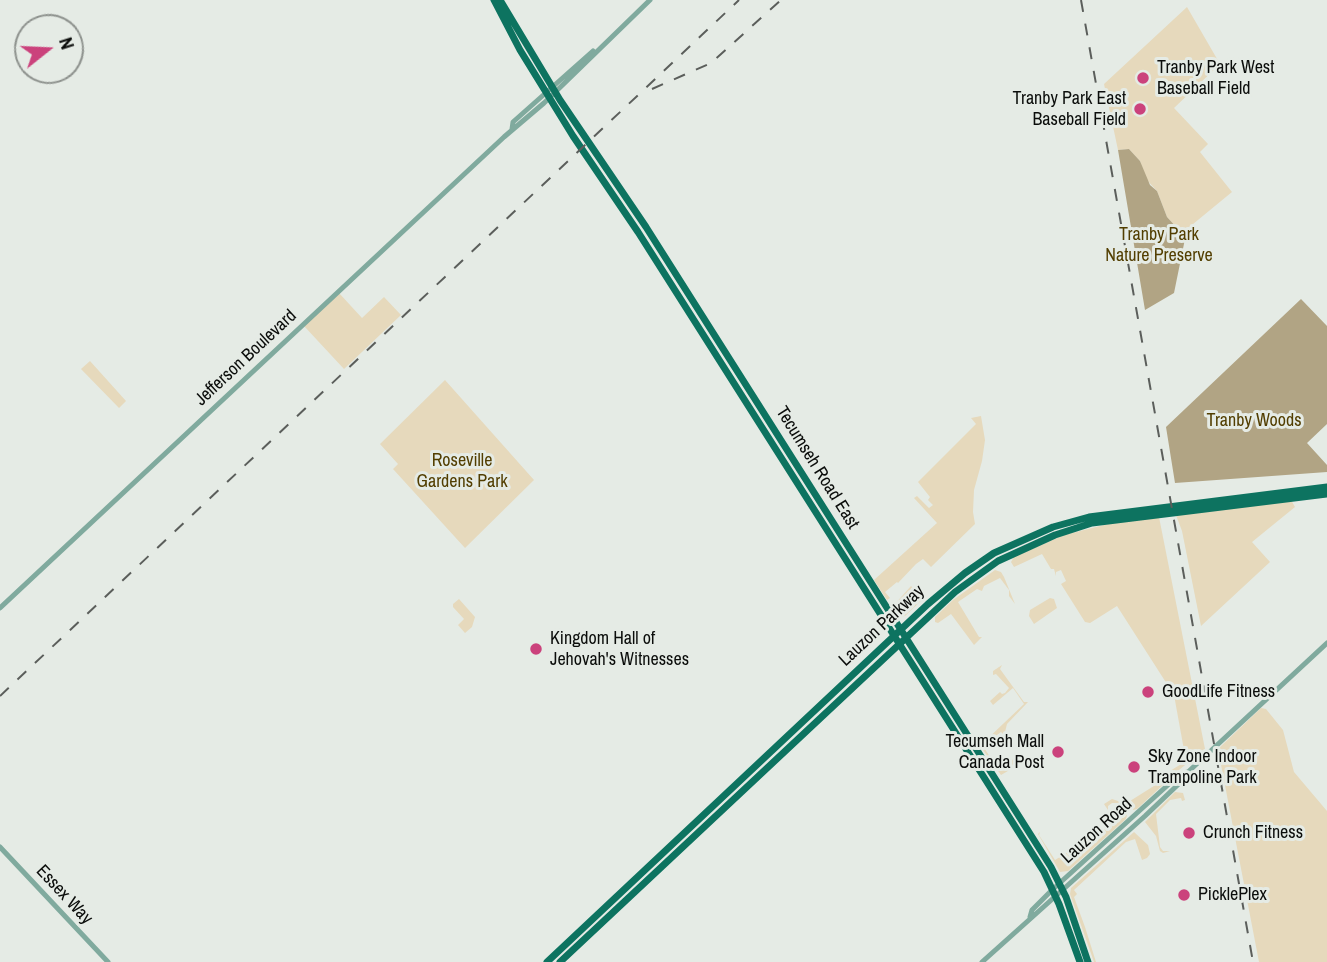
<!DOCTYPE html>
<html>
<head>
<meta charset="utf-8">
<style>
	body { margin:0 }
	#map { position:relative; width:1327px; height:962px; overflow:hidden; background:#e5ebe5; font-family:"Archivo Narrow",sans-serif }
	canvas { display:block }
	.north { position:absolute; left:14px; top:14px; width:70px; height:70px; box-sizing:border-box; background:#e5ebe5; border:2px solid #8e928e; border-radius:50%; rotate:72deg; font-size:19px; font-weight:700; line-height:28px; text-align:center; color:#0b0d0b }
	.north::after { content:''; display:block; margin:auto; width:24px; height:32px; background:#cb427c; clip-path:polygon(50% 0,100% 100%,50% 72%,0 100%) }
</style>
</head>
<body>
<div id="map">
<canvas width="1327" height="962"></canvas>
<div class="north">N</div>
</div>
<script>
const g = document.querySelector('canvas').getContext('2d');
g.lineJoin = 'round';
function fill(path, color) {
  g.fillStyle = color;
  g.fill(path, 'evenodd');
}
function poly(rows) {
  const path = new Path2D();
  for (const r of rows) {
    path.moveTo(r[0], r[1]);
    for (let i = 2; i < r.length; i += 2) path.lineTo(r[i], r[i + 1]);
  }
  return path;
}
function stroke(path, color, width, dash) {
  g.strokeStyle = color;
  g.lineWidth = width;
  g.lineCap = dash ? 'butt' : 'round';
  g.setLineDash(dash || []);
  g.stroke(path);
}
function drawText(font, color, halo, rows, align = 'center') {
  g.font = font + ' "Archivo Narrow",sans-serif';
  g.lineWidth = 6;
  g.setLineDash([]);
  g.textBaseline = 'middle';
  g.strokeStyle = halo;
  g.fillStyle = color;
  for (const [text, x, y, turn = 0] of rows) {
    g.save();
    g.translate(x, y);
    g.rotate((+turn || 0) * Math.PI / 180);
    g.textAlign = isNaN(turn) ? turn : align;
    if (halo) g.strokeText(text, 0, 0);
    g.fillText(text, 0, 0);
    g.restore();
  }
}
const green = poly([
	[1187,7,1220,64,1174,108,1208,144,1200,152,1232,192,1187,229,1178,229,1167,217,1157,191,1146,179,1140,161,1129,149,1118,150,1104,84],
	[339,293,362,318,384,297,401,315,344,369,304,326],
	[90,361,126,401,119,408,81,369],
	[445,380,534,480,465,548,393,469,398,464,380,444],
	[981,416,985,440,982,461,974,490,973,512,975,524,931,567,923,559,916,564,898,583,897,582,885,592,890,598,887,600,874,580,937,523,914,498,917,496,929,508,933,505,928,500,930,497,918,482,976,424,971,418],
	[1291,500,1295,507,1252,542,1270,562,1201,626,1182,531,1176,515],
	[1159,517,1205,749,1174,774,1170,771,1186,761,1174,695,1117,606,1090,623,1085,622,1061,584,1066,581,1061,570,1056,572,1056,576,1054,569,1051,569,1042,554,1014,567,1011,562,1014,557,1064,535,1116,522],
	[995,570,1001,572,1004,577,1015,604,1009,596,1009,590,1000,578,984,586,982,591,977,589,958,602,979,637,982,637,974,645,951,614,938,623,935,622,935,617,953,600],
	[911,586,923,599,905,616,900,617,890,606,894,605],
	[1050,598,1054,599,1057,608,1034,624,1029,616,1030,610],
	[459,599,475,617,472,627,465,633,458,625,464,619,453,607,453,604],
	[1002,665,1000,669,1024,702,1028,702,1007,724,1005,732,1003,734,1001,732,983,746,997,768,999,766,1001,768,1019,755,1020,764,1001,775,978,743,981,740,984,742,1024,704,1013,688,993,705,990,701,1000,692,1002,694,1005,693,1009,688,996,674,993,675,993,671],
	[1261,708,1266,709,1283,730,1294,772,1327,811,1327,962,1259,962,1218,749],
	[1164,775,1166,778,1165,783,1137,809,1133,810,1123,793,1130,801,1165,779],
	[1175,792,1183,793,1185,800,1182,801,1181,798,1170,800,1156,814,1160,847,1163,851,1170,851,1163,853,1160,851,1156,836,1145,822],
	[1112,799,1118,801,1127,815,1126,819,1068,871,1060,872,1038,834,1040,832,1039,835,1055,860,1122,818,1121,815,1123,812,1118,803,1112,803,1108,806,1108,810,1104,804],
	[1134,832,1148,845,1150,854,1147,858,1142,860,1135,839,1126,842,1074,890,1077,894,1074,897,1085,927,1096,962,1094,962,1070,894,1071,888]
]);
const forest = poly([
	[1129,149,1140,161,1150,185,1157,191,1167,217,1178,229,1187,229,1174,293,1145,310,1118,150],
	[1301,299,1327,326,1327,424,1307,443,1327,465,1327,472,1175,483,1166,427]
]);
const minor = poly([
	[512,129,513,122,593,51],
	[0,608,504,137,544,103,650,0],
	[0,847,108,962],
	[1030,917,1032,910,1052,890,1180,774,1188,772],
	[982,962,1145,816,1185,778,1188,772,1327,643]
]);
const major = poly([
	[494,0,520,50,573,136,638,232,1044,872,1059,904,1080,962],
	[500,0,560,100,646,227,1051,867,1066,897,1088,962],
	[547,962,928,604,965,573,994,553,1053,527,1089,517,1327,487],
	[560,962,955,592,998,561,1055,535,1092,523,1327,494]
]);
const rail = poly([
	[1081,0,1253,962],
	[652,89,711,63,781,0],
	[0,696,739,0]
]);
const markers = [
	[1143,78,7,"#cb427c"],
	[1140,109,7,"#cb427c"],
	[536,649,7,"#cb427c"],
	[1148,692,7,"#cb427c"],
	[1058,752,7,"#cb427c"],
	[1134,767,7,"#cb427c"],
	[1189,833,7,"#cb427c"],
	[1184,895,7,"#cb427c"]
];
const poiNames = [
	["Tranby Park West",1157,68],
	["Baseball Field",1157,89],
	["Tranby Park East",1126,99,"right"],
	["Baseball Field",1126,120,"right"],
	["Kingdom Hall of",550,639],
	["Jehovah's Witnesses",550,660],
	["GoodLife Fitness",1162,692],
	["Tecumseh Mall",1044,742,"right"],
	["Canada Post",1044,763,"right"],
	["Sky Zone Indoor",1148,757],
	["Trampoline Park",1148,778],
	["Crunch Fitness",1203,833],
	["PicklePlex",1198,895]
];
const parkNames = [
	["Tranby Park",1159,235],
	["Nature Preserve",1159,256],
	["Tranby Woods",1254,421],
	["Roseville",462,461],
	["Gardens Park",462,482]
];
const streetNames = [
	["Jefferson Boulevard",246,358,-43],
	["Tecumseh Road East",817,468,58],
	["Lauzon Parkway",882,626,-43],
	["Lauzon Road",1097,831,-42],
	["Essex Way",64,895,47]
];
fill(green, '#e6d9bc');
fill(forest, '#b1a484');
stroke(minor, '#80aa9e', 5);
stroke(major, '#0d7360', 7);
stroke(rail, '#5b5e5b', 2, [12, 12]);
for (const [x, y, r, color] of markers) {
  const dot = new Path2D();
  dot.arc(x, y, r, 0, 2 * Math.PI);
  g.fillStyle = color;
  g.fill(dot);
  stroke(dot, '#e5ebe5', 2.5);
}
drawText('18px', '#0b0d0b', '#e5ebe5', poiNames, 'left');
drawText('18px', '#523e01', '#e5ebe5', parkNames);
drawText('18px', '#0b0d0b', '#e5ebe5', streetNames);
</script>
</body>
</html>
